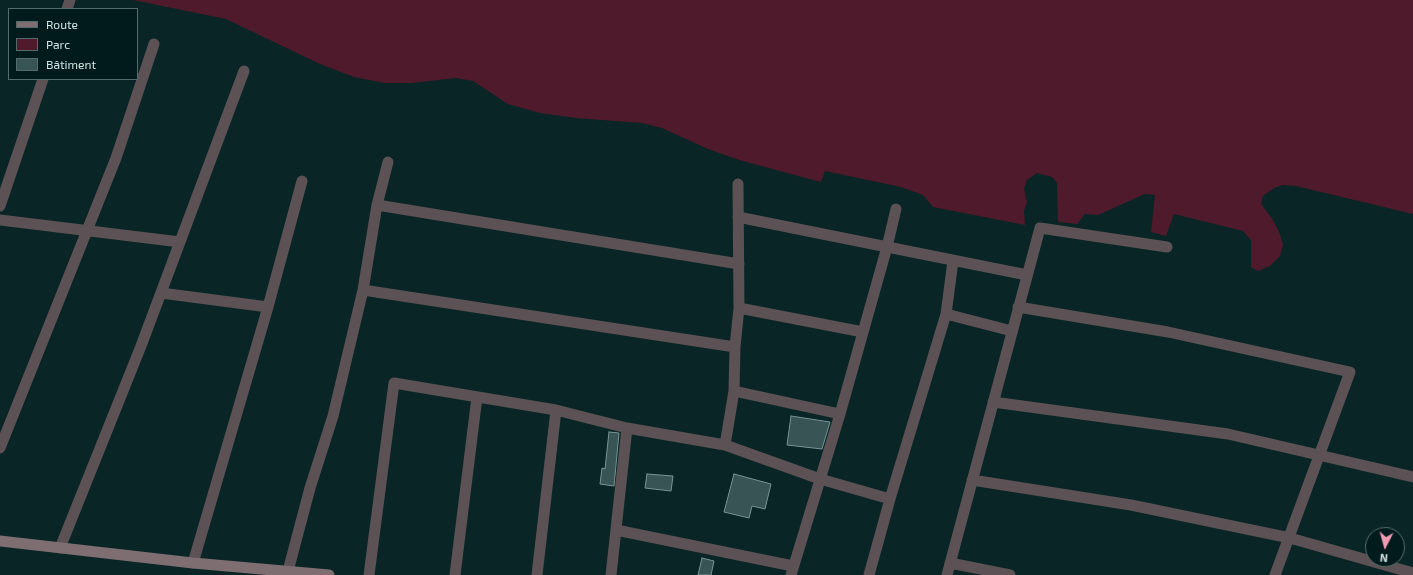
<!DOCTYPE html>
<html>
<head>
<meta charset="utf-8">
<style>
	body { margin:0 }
	#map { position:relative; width:1413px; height:575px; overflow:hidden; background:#092525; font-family:"Exo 2",sans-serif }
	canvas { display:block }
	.legend { position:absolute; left:8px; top:8px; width:130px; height:72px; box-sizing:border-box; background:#011b1c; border:1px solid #556b6b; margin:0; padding:5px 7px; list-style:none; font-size:12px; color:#d2e2e2 }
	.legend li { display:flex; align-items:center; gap:8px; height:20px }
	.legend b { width:20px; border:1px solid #556b6b }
	.north { position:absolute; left:1365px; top:527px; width:40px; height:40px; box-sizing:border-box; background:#011b1c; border:1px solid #556b6b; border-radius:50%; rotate:186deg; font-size:11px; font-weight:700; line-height:16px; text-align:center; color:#d2e2e2 }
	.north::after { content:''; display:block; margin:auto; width:14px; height:18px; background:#f19ab1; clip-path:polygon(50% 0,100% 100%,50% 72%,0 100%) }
</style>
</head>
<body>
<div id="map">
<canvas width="1413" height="575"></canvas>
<ul class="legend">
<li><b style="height:5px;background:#7e6d71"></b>Route</li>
<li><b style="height:11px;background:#4f1a2b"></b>Parc</li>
<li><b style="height:11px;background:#385454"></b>Bâtiment</li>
</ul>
<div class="north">N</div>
</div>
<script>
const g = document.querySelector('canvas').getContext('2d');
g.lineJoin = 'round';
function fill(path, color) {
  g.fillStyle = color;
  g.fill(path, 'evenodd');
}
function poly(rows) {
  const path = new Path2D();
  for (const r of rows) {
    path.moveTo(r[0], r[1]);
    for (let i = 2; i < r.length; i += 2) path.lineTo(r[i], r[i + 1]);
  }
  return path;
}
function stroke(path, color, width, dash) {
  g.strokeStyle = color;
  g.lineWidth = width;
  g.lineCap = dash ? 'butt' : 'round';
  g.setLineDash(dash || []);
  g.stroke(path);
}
const green = poly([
	[133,0,1413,0,1413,214,1296,186,1283,185,1274,188,1263,196,1261,204,1273,220,1280,234,1283,245,1280,256,1270,266,1258,271,1251,267,1251,240,1243,231,1174,214,1166,236,1151,232,1155,195,1145,194,1098,215,1085,214,1077,224,1058,222,1057,183,1052,177,1037,173,1027,180,1024,189,1027,202,1024,211,1025,225,933,207,923,195,901,187,825,171,821,182,739,160,708,149,662,128,642,123,576,118,540,113,508,104,473,81,456,78,412,83,385,83,354,77,320,64,226,19]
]);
const building = poly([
	[791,416,830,422,822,449,787,445,791,416],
	[609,432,619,433,614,486,600,484,602,468,605,469,609,432],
	[647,474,673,476,671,491,645,488,647,474],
	[734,474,771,484,765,509,752,506,749,518,724,512,734,474],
	[702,558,714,561,711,575,698,575,702,558]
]);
const minor = poly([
	[67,9,70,0],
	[377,205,739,264],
	[0,206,43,79],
	[738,217,1027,275],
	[0,220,180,242],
	[363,290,735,347],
	[161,293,268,307],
	[1018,307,1168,332,1350,372,1275,575],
	[739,308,863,332],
	[946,314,1012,331],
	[734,391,840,414],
	[993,402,1228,434,1413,477],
	[725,445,734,391,735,347,739,308,738,184],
	[0,448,116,158,154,44],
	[972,480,1131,505,1290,538,1413,573],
	[616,530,793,566],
	[60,548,141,346,244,71],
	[193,563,268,307,302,181],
	[950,563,1010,575],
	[288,571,310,488,333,416,363,290,377,205,388,162],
	[369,575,394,383,556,410,627,428,725,445,820,479,890,499],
	[455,575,477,397],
	[537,575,556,410],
	[611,575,627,428],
	[791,575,840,414,887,247,896,209],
	[869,575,890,499,946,314,953,261],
	[947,575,1040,228,1167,247]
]);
const secondary = poly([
	[0,541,193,563,329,575]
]);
fill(green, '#4f1a2b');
fill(building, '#385454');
stroke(building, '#779595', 1);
stroke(minor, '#5c5154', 11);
stroke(secondary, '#7e6d71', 11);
</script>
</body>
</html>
